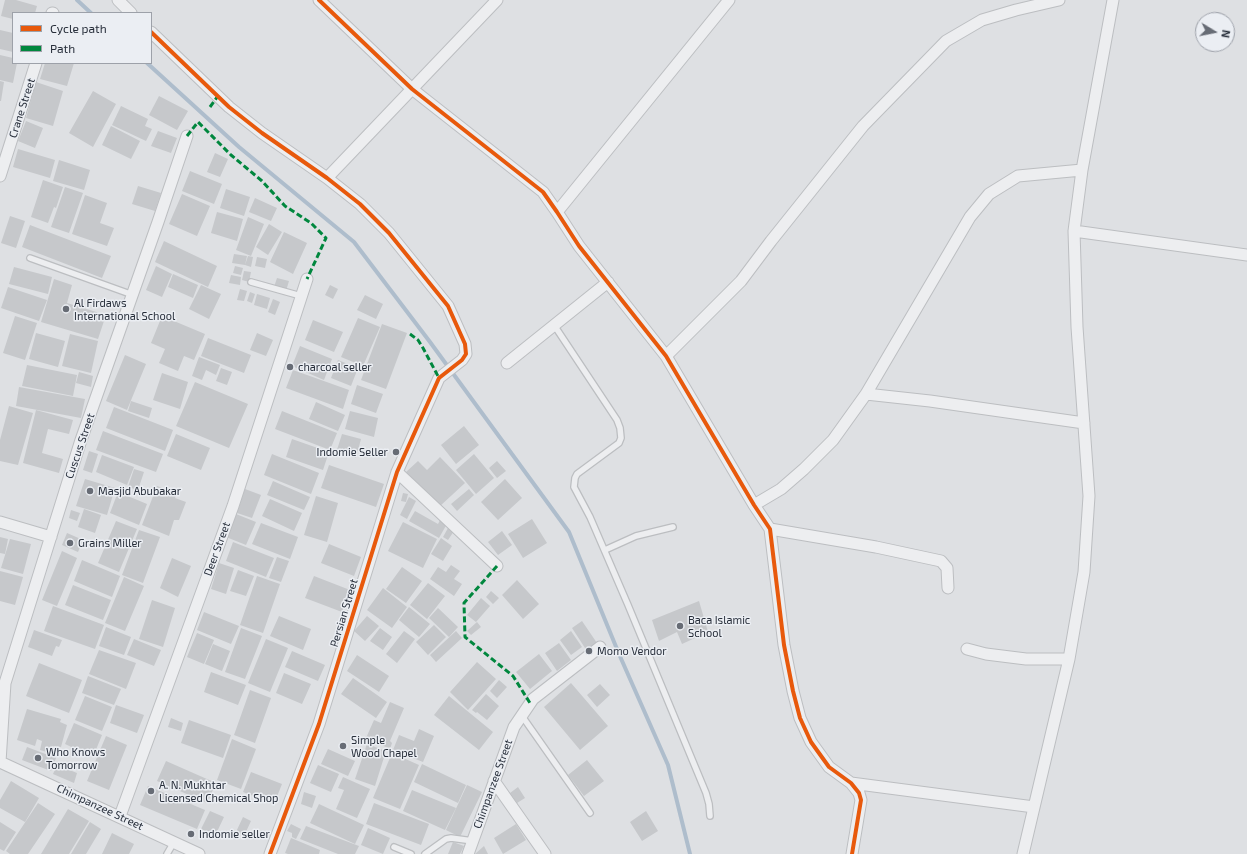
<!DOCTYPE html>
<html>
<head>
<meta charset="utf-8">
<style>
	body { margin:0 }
	#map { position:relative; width:1247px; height:854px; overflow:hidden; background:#dee0e3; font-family:"Exo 2",sans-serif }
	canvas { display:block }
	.legend { position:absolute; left:12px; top:12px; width:140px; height:52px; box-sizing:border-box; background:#ebeef3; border:1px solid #9da1a9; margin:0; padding:5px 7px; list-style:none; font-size:12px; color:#272e3a }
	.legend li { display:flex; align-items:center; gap:8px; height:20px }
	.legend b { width:20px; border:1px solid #9da1a9 }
	.north { position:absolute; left:1195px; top:12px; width:40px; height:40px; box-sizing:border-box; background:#ebeef3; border:1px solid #9da1a9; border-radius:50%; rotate:100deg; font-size:11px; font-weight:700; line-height:16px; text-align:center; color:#272e3a }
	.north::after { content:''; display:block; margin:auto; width:14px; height:18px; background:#676c75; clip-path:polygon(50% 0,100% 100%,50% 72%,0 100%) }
</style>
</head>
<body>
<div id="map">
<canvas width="1247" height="854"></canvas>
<ul class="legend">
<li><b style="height:5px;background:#e8590c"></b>Cycle path</li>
<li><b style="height:5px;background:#00873e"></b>Path</li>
</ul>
<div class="north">N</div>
</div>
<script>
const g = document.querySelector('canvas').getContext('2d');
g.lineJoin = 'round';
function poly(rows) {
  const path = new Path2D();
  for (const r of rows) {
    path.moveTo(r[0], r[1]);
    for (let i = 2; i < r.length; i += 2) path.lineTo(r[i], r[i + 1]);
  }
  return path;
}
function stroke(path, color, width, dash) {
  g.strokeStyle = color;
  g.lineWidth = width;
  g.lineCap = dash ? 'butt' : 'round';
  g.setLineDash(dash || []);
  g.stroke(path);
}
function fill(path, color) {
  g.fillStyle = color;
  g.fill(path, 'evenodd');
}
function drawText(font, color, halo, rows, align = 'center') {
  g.font = font + ' "Exo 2",sans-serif';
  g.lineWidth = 3;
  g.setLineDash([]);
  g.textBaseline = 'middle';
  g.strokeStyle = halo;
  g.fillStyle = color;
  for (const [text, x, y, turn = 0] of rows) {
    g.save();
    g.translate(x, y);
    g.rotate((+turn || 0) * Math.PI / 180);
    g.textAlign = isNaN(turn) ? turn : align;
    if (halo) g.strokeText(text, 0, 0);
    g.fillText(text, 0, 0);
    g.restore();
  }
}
const stream = poly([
	[77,0,91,13],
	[147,63,239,147,354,242,430,342,569,532,619,654,668,765,690,854]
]);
const building = poly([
	[5,0,16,0,37,6,35,13,13,13,13,19,1,16],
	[0,30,13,33,13,52,0,49],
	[0,55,13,58,13,63,17,63,13,83,0,80],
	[45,63,74,63,67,86,40,79],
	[0,81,4,82,1,101,0,101],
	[36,82,63,91,53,126,26,118],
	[93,91,116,104,93,147,69,133],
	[159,96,188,111,177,130,149,115],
	[121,106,148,119,145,126,152,129,146,141,112,125],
	[26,121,43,128,35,148,18,141],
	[111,126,140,141,131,159,102,145],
	[158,131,177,138,171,153,151,146],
	[18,149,55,160,50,178,13,167],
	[215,153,228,159,220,177,207,172],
	[59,160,90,170,84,190,53,181],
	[190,171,222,184,214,204,182,191],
	[43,180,63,187,56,208,54,207,48,223,31,217],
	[138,186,161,193,155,211,132,204],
	[65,187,83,193,69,233,51,227],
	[226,189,250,197,244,216,220,208],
	[182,194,210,206,197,236,169,224],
	[85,195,107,203,100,223,114,228,107,246,72,234],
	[255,198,277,208,271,221,249,212],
	[217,212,243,219,237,241,211,233],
	[10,216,25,221,16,248,1,243],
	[248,217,264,224,251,256,236,250],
	[269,224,282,232,268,255,256,247],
	[30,225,111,256,102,278,22,247],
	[284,232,307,243,293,274,270,262],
	[164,241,217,266,208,287,155,262],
	[234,254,247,256,245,265,232,263],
	[248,256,253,257,251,267,245,265],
	[257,257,267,259,265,268,255,266],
	[156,266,172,274,162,297,146,290],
	[235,266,243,268,241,275,233,273],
	[14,267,52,277,48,294,9,284],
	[244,271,251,272,249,282,242,280],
	[173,274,198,285,193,298,168,287],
	[231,275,241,277,240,285,229,283],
	[277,278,289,281,286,291,274,287],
	[54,279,72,285,67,303,106,315,98,339,41,322],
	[201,285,221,294,209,319,189,309],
	[330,285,338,289,333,299,325,295],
	[8,287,47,300,39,321,1,308],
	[240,289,247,291,244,301,237,300],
	[250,292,255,294,252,303,247,301],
	[257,294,270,298,267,309,254,305],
	[365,295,383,304,376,319,357,310],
	[273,299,280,302,275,315,268,312],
	[15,316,37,323,25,360,3,353],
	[162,316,205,334,194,360,184,356,178,371,159,363,165,349,151,343],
	[358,318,380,327,363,366,341,357],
	[313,320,343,332,334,352,305,340],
	[382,324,407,333,386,389,361,380],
	[36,333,65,341,58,367,29,359],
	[257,333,273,340,266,356,250,350],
	[70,334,98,341,91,373,62,366],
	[208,338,251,355,244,373,201,356],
	[300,346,332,359,324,380,292,366],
	[125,355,146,364,127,410,106,401],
	[199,357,220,365,216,375,206,370,202,380,192,376],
	[338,360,358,368,351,386,331,378],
	[27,365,77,375,73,396,22,386],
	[221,368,232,372,227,385,216,381],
	[293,370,349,390,343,409,286,388],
	[79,372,93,376,91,387,76,383],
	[162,373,188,382,180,409,153,400],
	[195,382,248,404,229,448,176,426],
	[357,385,383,394,376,413,351,404],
	[19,387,85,399,81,418,16,406],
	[131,401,152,408,149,418,128,411],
	[316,402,345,415,338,431,309,419],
	[9,406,33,413,18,465,0,461,0,440],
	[114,407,173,430,165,451,106,428],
	[36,410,73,420,69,434,48,429,42,453,63,459,59,473,23,463],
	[282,411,337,433,330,450,275,429],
	[350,411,378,418,374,437,345,429],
	[464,426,479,445,456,464,441,445],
	[103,431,163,454,156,472,96,450],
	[176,434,210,448,201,470,167,456],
	[342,434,361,439,356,458,336,453],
	[292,439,329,452,323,470,286,457],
	[89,451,98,454,92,473,83,470],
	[272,454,319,473,311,494,264,475],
	[474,454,494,478,476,494,456,470],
	[102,455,134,467,127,485,96,472],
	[440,457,465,483,439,507,406,472,418,461,427,470],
	[497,461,506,471,497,478,489,468],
	[329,465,384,484,376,507,321,488],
	[134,469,144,472,138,490,128,487],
	[85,479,115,488,107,515,76,506],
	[505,479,522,498,498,520,481,502],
	[273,481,310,497,304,510,267,495],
	[157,486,177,493,175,498,186,502,179,520,174,520,169,536,142,525],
	[245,489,261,495,252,518,237,513],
	[469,489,474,495,457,511,451,504],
	[118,492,147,504,139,525,110,513],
	[403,493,408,494,406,502,401,501],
	[316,496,338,503,327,542,304,535],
	[409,497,416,501,407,519,400,515],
	[270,499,302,513,294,531,262,516],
	[84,509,101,515,95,533,78,527],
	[71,510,80,513,77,521,69,518],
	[415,511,438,524,441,518,448,522,439,538,409,521],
	[236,514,256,522,246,545,226,537],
	[532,519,547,543,523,558,508,534],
	[116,521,137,529,119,572,98,563],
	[403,522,437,539,423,568,388,551],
	[261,523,298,537,290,559,252,544],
	[448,528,454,531,448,540,443,537],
	[139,530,160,537,143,583,122,575],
	[502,531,512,545,498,555,488,542],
	[67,533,83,540,78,552,62,545],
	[0,537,8,539,5,554,0,553],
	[441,538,452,546,443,561,431,554],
	[10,539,31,544,23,574,1,568],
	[233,542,274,558,266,577,226,561],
	[329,544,361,557,354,576,321,563],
	[62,551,77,558,57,606,42,600],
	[277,557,289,561,281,582,269,578],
	[172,558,191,566,178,597,160,588],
	[82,560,120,576,112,597,74,581],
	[219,563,234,568,226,594,211,589],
	[451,565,460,571,454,579,462,584,454,596,430,579,438,567,446,572],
	[402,567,422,581,406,603,386,589],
	[238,570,254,576,246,596,230,591],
	[0,571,23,577,15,605,0,601],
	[257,576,280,584,263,633,240,625],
	[314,576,350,590,342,612,305,598],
	[124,577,144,586,125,631,105,623],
	[517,580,539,604,523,619,502,595],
	[428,583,445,596,427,619,410,605],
	[73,585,111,600,103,620,65,605],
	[383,588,407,607,392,628,367,610],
	[491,591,499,598,493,604,486,597],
	[481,598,490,606,476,622,467,615],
	[152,600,175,608,163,647,139,639],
	[699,601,708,632,682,644,677,632,659,641,652,620],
	[53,606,104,625,95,649,44,631],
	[409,607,430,624,419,637,399,620],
	[438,608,458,627,449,637,429,618],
	[204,612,239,626,231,644,197,630],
	[279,616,311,629,303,650,270,636],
	[367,616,379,626,365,641,354,631],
	[582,621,597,643,587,651,572,628],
	[477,622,481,627,471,635,467,631],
	[434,625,446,637,428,655,416,642],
	[106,627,131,637,124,655,99,646],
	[241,628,262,636,245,679,225,672],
	[380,628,392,637,383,650,370,641],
	[34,630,62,640,59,647,56,646,52,656,28,647],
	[404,631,415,639,397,663,386,654],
	[456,631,462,638,436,662,430,655],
	[571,631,582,647,571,655,560,640],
	[197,633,214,640,204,664,187,657],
	[134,639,161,650,154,666,127,655],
	[266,639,288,648,270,692,248,683],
	[559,643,571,660,557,671,545,653],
	[213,644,230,651,222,671,205,664],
	[99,650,136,663,126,689,89,674],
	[292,651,325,665,318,681,285,667],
	[539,654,552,671,530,689,516,672],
	[357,655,389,676,379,692,347,671],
	[477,662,496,679,468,710,450,692],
	[39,663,82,680,69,713,26,696],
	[211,672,246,685,238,705,204,692],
	[284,673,311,684,302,704,276,693],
	[88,676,121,689,114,705,82,693],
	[353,678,387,702,376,718,341,694],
	[499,680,507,687,497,698,490,691],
	[571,683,608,726,580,750,544,707],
	[600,684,610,695,597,707,587,695],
	[250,690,271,698,255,743,234,735],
	[486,694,499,706,487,720,477,712,476,713,472,710],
	[85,696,112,707,102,731,75,720],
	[449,696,493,732,479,750,434,715],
	[390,702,404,708,390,741,392,743,390,749,366,738,374,720,381,723],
	[116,705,144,715,137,733,110,723],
	[27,709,61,719,60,722,67,725,61,747,52,746,50,753,40,750,42,741,37,739,35,746,17,740],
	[171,718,183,723,181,731,168,727],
	[189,720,231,735,223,758,181,743],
	[74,723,102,735,93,757,65,744],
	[419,729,434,736,423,762,393,750,399,735,414,741],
	[106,736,127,745,109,790,87,781],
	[232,739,256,749,241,789,217,780],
	[367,744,386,751,375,786,355,779],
	[27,747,56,758,51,771,22,760],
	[328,749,355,761,348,776,321,764],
	[392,753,419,765,400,809,373,798],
	[587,760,604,781,584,796,568,775],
	[166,761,216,783,207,803,157,781],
	[422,764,466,785,458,803,414,782],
	[57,765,77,773,74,783,53,774],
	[318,765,339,774,331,792,310,783],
	[251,772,282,784,274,804,243,792],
	[343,777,370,789,357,818,336,809,344,790,338,788],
	[11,781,39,798,25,822,0,808,0,800],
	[467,785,482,792,460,837,446,830],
	[148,786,205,810,197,829,140,805],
	[518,787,525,798,517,803,510,793],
	[412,790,456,808,445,830,403,811],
	[304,792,316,796,312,808,301,804],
	[38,803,55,814,28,854,10,854,6,851],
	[374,803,429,824,421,845,366,824],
	[319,804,364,825,355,844,310,823],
	[68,809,89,821,69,854,41,854],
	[210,811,224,817,215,836,201,829],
	[646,811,658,831,642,841,630,822],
	[243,817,251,821,244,836,236,832],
	[0,822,16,832,4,851,0,849],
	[90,822,101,829,86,854,71,854],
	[291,824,301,829,296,839,292,837,292,833,287,831],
	[516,824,526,840,503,854,494,838],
	[306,826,359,846,355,854,338,854,300,839],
	[368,828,390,838,383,854,361,845],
	[112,833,134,844,129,854,102,854],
	[291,838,320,850,319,854,288,854,285,853],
	[453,842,464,846,460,854,448,854],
	[484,846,488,854,475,854]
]);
const lane = poly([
	[30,258,133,295],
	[251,282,301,296],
	[554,325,617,420,620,428,621,438,619,443,577,474,575,478,574,487,590,517,628,605,706,793,709,804,710,816],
	[605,550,636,536,673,527],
	[522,716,590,813],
	[394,847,411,854],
	[167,854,174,842],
	[425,854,446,839,451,838,473,841]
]);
const street = poly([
	[118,0,131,13],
	[319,0,412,89,543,192,557,212,579,246,666,356,754,505,770,529,784,645,793,691,800,718,811,742,829,767,851,783,859,793,861,800,852,854],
	[52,13,53,13],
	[151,32,229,107,262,133,327,178,360,204,389,233,448,306,465,344,466,354,462,360,439,378,397,472,319,724,270,854],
	[0,176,36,63],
	[327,178,497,0],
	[557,212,729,0],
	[1074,231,1247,255],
	[666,356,741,281,771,241,863,126,946,41,982,20,1016,10,1059,0],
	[507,363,608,282],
	[866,394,930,401,1084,423],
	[397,472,497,566],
	[754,505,781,489,804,469,833,440,866,394,970,217,989,194,1018,176,1082,170],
	[0,522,51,537],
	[770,529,876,547,941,561,947,568,948,588],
	[967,649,986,654,1026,659,1069,659],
	[0,762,5,683,81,440,158,222,187,136],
	[0,762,199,854],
	[494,781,545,854],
	[851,783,1034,807],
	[120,816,233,506,307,279],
	[468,854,514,727,533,699,600,647],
	[1023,854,1069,659,1084,572,1089,496,1077,327,1074,231,1082,170,1113,0]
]);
const quiet = poly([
	[210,107,218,96],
	[187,136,198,122,231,155,262,181,285,206,311,223,326,238,307,279],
	[410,334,418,340,423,348,439,378],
	[497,566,464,603,465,637,513,676,530,703]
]);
const cycleway = poly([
	[319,0,412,89,543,192,557,212,579,246,666,356,754,505,770,529,784,645,793,691,800,718,811,742,829,767,851,783,859,793,861,800,852,854],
	[151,32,229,107,262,133,327,178,360,204,389,233,448,306,465,344,466,354,462,360,439,378,397,472,319,724,270,854]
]);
const markers = [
	[66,309,4,"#676c75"],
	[290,367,4,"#676c75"],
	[396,452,4,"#676c75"],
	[90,491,4,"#676c75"],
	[70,543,4,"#676c75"],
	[680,626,4,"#676c75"],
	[589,651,4,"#676c75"],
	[343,746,4,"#676c75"],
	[38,758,4,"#676c75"],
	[151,791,4,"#676c75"],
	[191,834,4,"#676c75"]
];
const streetNames = [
	["Crane Street",22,108,-72],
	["Cuscus Street",80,446,-71],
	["Deer Street",217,549,-70],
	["Persian Street",344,613,-73],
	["Chimpanzee Street",493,784,-70],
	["Chimpanzee Street",100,807,25]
];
const poiNames = [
	["Al Firdaws",74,303],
	["International School",74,316],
	["charcoal seller",298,367],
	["Indomie Seller",388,452,"right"],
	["Masjid Abubakar",98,491],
	["Grains Miller",78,543],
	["Baca Islamic",688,620],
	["School",688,633],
	["Momo Vendor",597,651],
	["Simple",351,740],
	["Wood Chapel",351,753],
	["Who Knows",46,752],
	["Tomorrow",46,765],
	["A. N. Mukhtar",159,785],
	["Licensed Chemical Shop",159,798],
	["Indomie seller",199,834]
];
stroke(stream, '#aebdcc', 4);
fill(building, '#c6c8cb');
stroke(lane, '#bcbec1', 8);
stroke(street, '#bcbec1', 13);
stroke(lane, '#edeef0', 5.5);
stroke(street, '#edeef0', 11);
stroke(quiet, '#00873e', 3, [6, 3]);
stroke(cycleway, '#e8590c', 4);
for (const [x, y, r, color] of markers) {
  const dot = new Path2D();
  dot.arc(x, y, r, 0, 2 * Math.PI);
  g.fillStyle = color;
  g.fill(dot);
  stroke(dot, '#ebeef3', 1.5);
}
drawText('11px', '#272e3a', '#ebeef3', streetNames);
drawText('11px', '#272e3a', '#ebeef3', poiNames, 'left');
</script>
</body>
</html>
